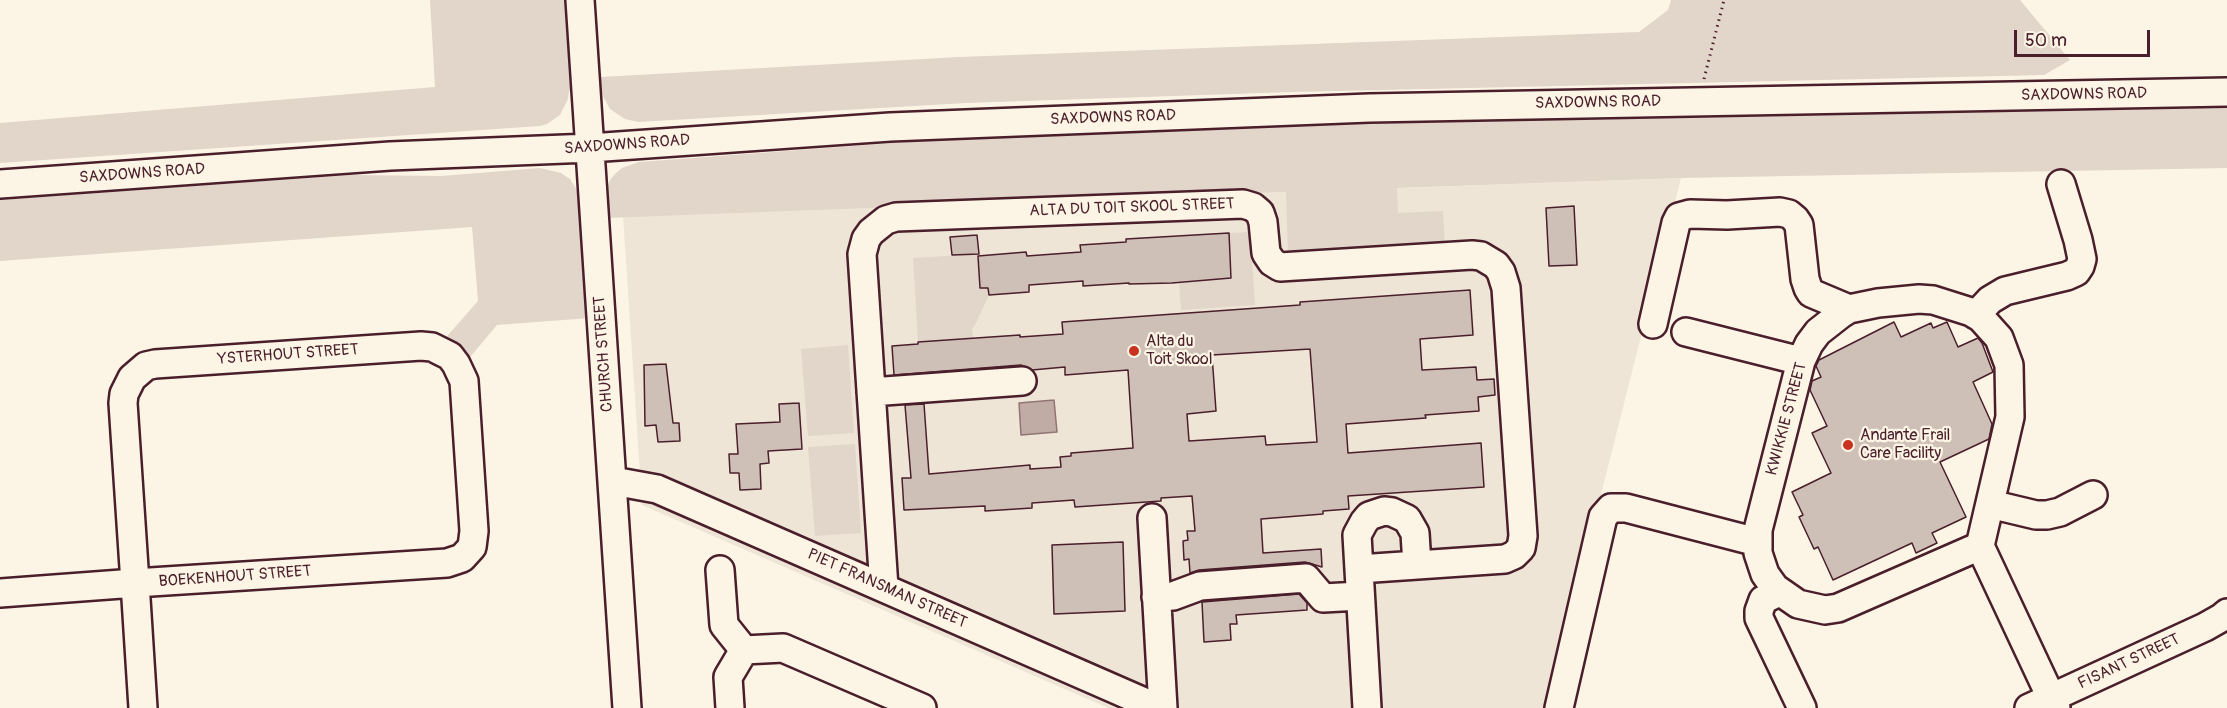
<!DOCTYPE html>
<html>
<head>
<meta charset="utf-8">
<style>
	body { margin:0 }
	#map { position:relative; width:2227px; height:708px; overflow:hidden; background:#fcf5e5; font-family:Pangolin,sans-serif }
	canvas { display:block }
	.scale { position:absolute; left:2014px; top:30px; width:136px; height:27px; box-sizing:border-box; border:3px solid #4a1f2b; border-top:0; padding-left:8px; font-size:18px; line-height:21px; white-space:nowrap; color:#4a1f2b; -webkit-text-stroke:4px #fcf5e5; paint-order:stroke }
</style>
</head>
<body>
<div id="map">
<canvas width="2227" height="708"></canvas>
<div class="scale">50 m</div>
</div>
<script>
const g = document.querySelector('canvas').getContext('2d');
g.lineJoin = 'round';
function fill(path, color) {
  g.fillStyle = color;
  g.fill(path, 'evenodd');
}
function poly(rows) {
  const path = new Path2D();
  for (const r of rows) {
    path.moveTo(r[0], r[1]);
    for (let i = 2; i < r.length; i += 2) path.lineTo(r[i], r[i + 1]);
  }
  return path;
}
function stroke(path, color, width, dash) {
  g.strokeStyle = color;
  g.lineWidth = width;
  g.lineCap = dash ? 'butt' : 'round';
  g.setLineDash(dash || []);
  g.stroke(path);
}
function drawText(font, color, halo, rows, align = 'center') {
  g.font = font + ' Pangolin,sans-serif';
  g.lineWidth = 4.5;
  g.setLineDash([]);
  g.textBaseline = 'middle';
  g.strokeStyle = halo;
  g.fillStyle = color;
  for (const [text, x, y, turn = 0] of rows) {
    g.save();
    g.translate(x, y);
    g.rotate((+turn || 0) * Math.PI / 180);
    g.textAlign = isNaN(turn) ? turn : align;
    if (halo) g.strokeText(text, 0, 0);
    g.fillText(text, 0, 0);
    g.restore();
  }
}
const built = poly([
	[1681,178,1547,708,1108,708,642,505,623,216]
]);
const green = poly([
	[430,0,569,0,574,90,569,91,568,99,560,115,547,124,540,126,0,163,0,123,435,87],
	[1671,0,2020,0,2070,60,2044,75,1293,92,966,103,638,122,625,119,610,109,603,96,601,88,601,77,959,57,1639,32,1668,10],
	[2227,106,2227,168,1681,178,1397,188,1398,213,1443,211,1445,247,1288,254,1286,192,606,218,605,196,610,180,615,174,622,168,639,162,1027,133,1458,120],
	[540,168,561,173,570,179,579,193,590,318,497,325,465,363,442,342,478,301,472,227,0,261,0,200,350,175,441,176],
	[1250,232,1255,305,1181,310,1179,282,1232,278,1229,233],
	[978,254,980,288,988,288,989,295,974,327,972,328,973,338,918,342,913,258],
	[848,345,854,433,808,436,801,349],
	[855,444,861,533,815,536,808,447]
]);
const water = poly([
	[1054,400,1057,432,1021,435,1019,403,1054,400]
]);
const building = poly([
	[1574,206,1577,265,1549,266,1546,208,1574,206],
	[1229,233,1231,278,1172,283,1129,284,1129,283,1083,286,1083,281,1029,285,1029,292,989,295,988,288,980,288,978,256,1026,252,1027,256,1081,252,1080,245,1126,242,1126,239,1229,233],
	[977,235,979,254,952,255,950,237,977,235],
	[1470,290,1473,335,1420,339,1422,370,1476,367,1477,380,1494,379,1495,395,1478,397,1479,411,1425,415,1426,418,1346,424,1348,453,1481,443,1484,487,1348,496,1349,509,1323,511,1323,514,1261,519,1263,553,1321,549,1322,567,1305,562,1199,570,1190,573,1189,559,1184,560,1183,541,1188,540,1187,531,1195,531,1192,496,1161,498,1161,501,1075,507,1074,500,1032,503,1032,508,985,511,985,506,904,510,902,478,911,478,905,405,924,404,929,474,1030,465,1030,469,1061,467,1060,457,1071,456,1071,453,1133,448,1128,370,1065,375,1065,367,1032,370,1021,365,894,375,892,346,918,344,918,342,1020,335,1020,337,1063,334,1062,322,1300,305,1300,302,1470,290],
	[1310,349,1317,442,1266,445,1265,436,1189,441,1187,414,1216,411,1212,355,1310,349],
	[1894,322,1901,337,1931,323,1933,328,1947,322,1958,347,1978,338,1982,343,1993,372,1973,382,1992,424,1989,439,1940,462,1966,517,1932,533,1937,543,1916,553,1912,543,1833,580,1818,547,1814,549,1799,517,1803,515,1792,492,1831,473,1812,433,1827,426,1810,390,1812,381,1821,377,1816,366,1819,360,1894,322],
	[666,364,673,423,679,423,680,441,658,442,656,425,645,426,644,365,666,364],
	[799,403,802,449,768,451,769,463,760,464,761,489,740,490,739,473,730,473,729,454,738,454,736,424,780,422,779,404,799,403],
	[1123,542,1125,611,1054,614,1052,545,1123,542],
	[1299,594,1307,603,1307,610,1236,615,1237,624,1230,624,1231,640,1204,642,1202,602,1299,594]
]);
const path = poly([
	[1704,79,1724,0]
]);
const minor = poly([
	[580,0,627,708],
	[0,184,390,156,590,148,890,127,1369,108,2227,92],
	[1976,315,1990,300,2005,291,2067,276,2076,272,2080,266,2082,259,2078,240,2061,184],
	[1653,324,1676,223,1679,217,1690,214,1727,215,1780,212,1789,214,1795,219,1799,225,1805,279,1808,288,1811,293,1849,309],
	[1686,332,1801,361],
	[871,392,1022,381],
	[613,481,657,489,1158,708],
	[1990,504,2036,515,2047,515,2060,512,2093,495],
	[1152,518,1163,708],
	[1980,546,1838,608,1825,610,1798,604,1775,588,1765,574,1758,553,1758,530,1801,361,1809,344,1818,332,1841,314,1849,309,1878,303,1919,299,1933,300,1971,312,1981,318,1999,338,2009,365,2010,417,1980,546,2056,708],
	[720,570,724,625,744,650],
	[884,588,862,254,866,239,871,232,886,220,896,217,1243,204,1253,207,1260,213,1263,222,1266,253,1272,262,1280,267,1472,255,1481,256,1496,265,1501,272,1506,288,1523,536,1521,548,1514,555,1505,559,1359,569],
	[1779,592,1763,600,1759,611,1759,618,1802,708],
	[0,593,135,583,447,563,462,558,472,547,474,531,464,381,456,364,450,356,432,347,421,346,155,364,146,366,132,378,124,394,123,403,135,583,143,708],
	[1156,597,1173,596,1200,586,1306,578,1323,598,1360,596],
	[730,708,728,677,744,650,783,648,922,708],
	[1367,708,1357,535,1364,522,1369,516,1384,511,1392,512,1407,519,1415,533,1417,565],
	[1559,708,1603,517,1611,508,1626,508,1757,542],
	[2029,708,2205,627,2221,618,2227,613]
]);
const markers = [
	[1134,351,6,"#c8321e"],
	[1848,445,6,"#c8321e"]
];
const streetNames = [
	["SAXDOWNS ROAD",2084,95,-1],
	["SAXDOWNS ROAD",1598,103,-1],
	["SAXDOWNS ROAD",1113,118,-2],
	["SAXDOWNS ROAD",627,145,-4],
	["SAXDOWNS ROAD",142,174,-4],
	["ALTA DU TOIT SKOOL STREET",1132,208,-2],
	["CHURCH STREET",604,354,-94],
	["YSTERHOUT STREET",288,355,-4],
	["KWIKKIE STREET",1787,419,-75],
	["BOEKENHOUT STREET",235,577,-4],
	["PIET FRANSMAN STREET",887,589,24],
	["FISANT STREET",2129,662,-25]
];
const poiNames = [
	["Alta du",1146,342],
	["Toit Skool",1146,360],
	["Andante Frail",1860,436],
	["Care Facility",1860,454]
];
fill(built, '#eee5d7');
fill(green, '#e2d5ca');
fill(water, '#c0aca5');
stroke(water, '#917474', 1.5);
fill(building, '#cfc0b7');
stroke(building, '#4a1f2b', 1.5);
stroke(minor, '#4a1f2b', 32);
stroke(path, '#4a1f2b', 3, [1.5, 4.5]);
stroke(minor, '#fcf5e5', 27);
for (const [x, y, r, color] of markers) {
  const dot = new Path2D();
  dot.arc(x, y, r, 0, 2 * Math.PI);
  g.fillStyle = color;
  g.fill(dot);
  stroke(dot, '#fcf5e5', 2);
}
drawText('16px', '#4a1f2b', '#fcf5e5', streetNames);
drawText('16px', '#4a1f2b', '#fcf5e5', poiNames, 'left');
</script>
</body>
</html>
